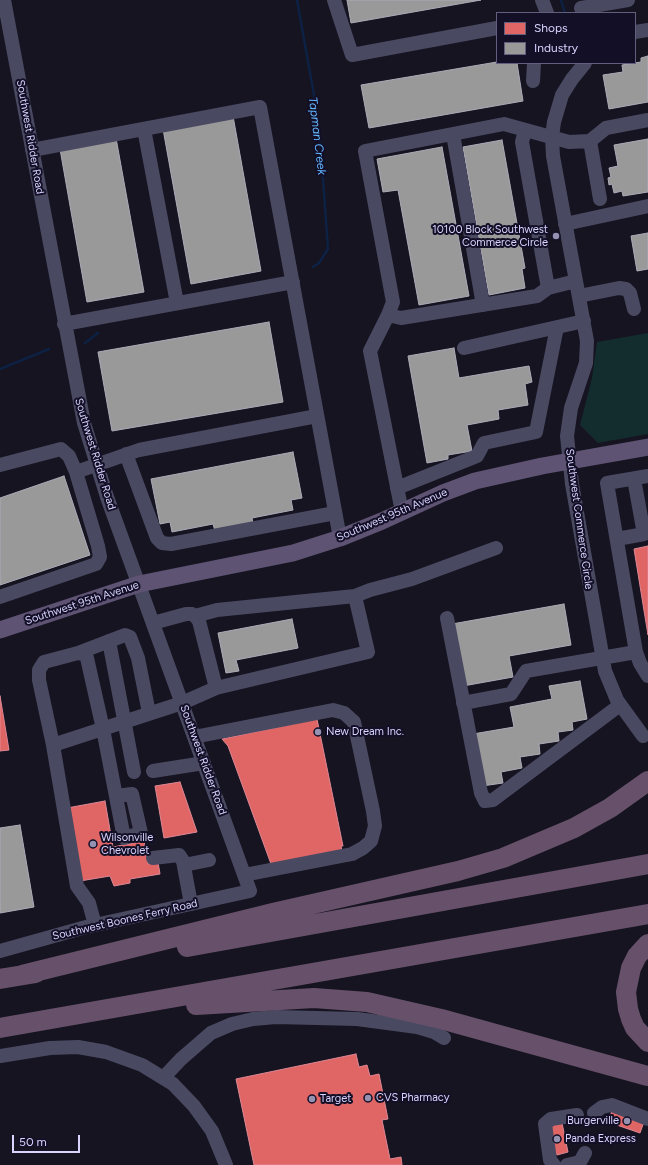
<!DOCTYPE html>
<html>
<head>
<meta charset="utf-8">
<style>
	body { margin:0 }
	#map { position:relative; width:648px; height:1165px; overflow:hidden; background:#161421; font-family:Figtree,sans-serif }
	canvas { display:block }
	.legend { position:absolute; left:496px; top:12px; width:140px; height:52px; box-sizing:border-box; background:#130f26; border:1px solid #625e7d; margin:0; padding:5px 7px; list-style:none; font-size:12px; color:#d9d4ff }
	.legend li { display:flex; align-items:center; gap:8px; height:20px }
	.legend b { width:20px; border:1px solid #625e7d }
	.scale { position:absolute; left:12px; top:1135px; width:68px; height:18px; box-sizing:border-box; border:2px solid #d9d4ff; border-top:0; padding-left:5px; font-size:12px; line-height:14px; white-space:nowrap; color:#d9d4ff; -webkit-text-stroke:3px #130f26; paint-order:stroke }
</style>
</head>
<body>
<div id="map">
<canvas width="648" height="1165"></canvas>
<ul class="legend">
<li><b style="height:11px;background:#e06666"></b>Shops</li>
<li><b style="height:11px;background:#999"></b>Industry</li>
</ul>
<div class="scale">50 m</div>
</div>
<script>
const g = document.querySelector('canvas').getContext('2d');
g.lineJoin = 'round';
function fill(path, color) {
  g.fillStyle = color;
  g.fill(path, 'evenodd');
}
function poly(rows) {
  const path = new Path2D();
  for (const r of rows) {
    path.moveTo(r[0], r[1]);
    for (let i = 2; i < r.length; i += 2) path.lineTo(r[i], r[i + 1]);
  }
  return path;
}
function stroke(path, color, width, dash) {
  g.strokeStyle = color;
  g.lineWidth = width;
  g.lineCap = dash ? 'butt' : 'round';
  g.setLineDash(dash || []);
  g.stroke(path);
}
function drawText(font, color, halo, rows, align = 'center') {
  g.font = font + ' Figtree,sans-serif';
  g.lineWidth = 4;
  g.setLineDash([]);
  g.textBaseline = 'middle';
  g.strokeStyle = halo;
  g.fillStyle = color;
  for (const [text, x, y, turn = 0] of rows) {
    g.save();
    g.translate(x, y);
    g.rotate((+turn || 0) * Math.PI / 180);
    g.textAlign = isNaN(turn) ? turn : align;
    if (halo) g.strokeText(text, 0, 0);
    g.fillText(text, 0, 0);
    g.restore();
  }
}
const green = poly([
	[648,333,648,434,598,443,580,425,592,378,597,342]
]);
const shops = poly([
	[648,546,648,635,634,549,648,546],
	[0,696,9,750,0,751,0,696],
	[317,719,343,846,341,846,342,851,271,864,228,746,222,739,317,719],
	[180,782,197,832,164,838,155,786,180,782],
	[105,801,113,847,144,841,148,864,158,862,160,874,130,879,130,883,114,886,110,876,80,881,67,808,105,801],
	[356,1054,359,1067,367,1065,370,1076,379,1074,388,1119,382,1120,390,1159,401,1157,402,1165,254,1165,236,1079,356,1054],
	[613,1108,645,1119,640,1133,608,1122,613,1108],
	[562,1123,568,1152,557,1155,557,1154,552,1155,546,1126,562,1123]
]);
const industry = poly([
	[347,0,481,0,351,23,347,0],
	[648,56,648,102,609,109,603,75,623,72,622,65,641,62,641,58,648,56],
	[497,62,517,63,523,101,369,128,361,85,497,62],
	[233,116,261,271,191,284,163,129,233,116],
	[116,138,144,292,87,302,60,149,116,138],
	[648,139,648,192,623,196,622,191,614,193,612,184,609,185,608,178,611,177,609,168,618,166,614,145,648,139],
	[502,140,525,268,522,269,525,288,489,295,463,147,502,140],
	[442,147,469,296,419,305,398,190,383,192,377,159,442,147],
	[648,233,648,269,637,271,631,236,648,233],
	[269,322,283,402,112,431,98,352,269,322],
	[454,348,459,378,529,366,532,382,525,384,528,405,498,410,499,419,467,425,472,451,448,455,448,459,427,463,408,356,454,348],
	[293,452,302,498,291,500,293,510,252,518,253,523,215,531,213,524,172,532,170,522,160,524,151,479,293,452],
	[64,476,90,555,0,585,0,498,64,476],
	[564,604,571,645,509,656,513,677,463,686,452,624,564,604],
	[292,619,298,648,236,660,239,671,226,673,218,633,292,619],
	[580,681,587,719,572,722,573,730,558,732,559,741,539,744,540,754,520,757,522,768,501,772,503,783,482,786,473,734,514,727,510,707,552,699,549,686,580,681],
	[20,825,34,907,0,913,0,828,20,825]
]);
const stream = poly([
	[297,0,314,95,321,151,328,249,319,263,313,267],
	[561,0,565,13],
	[85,343,98,333],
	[0,369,49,349]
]);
const minor = poly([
	[334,0,352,55,497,28],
	[542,0,547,13],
	[581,8,628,0],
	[635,32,648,30],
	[585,63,572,79,562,95,554,122,552,137,553,156,587,341,586,363,571,408,567,436,572,484,605,671,617,700,643,736],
	[533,81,534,63],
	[144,129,177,303],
	[525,130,522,142,548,288],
	[453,134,483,305],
	[590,141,600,199],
	[32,150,260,107,340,538],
	[565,224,648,206],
	[579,296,619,288,626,289,630,293,634,309],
	[388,315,401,318,537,296,548,288,576,281],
	[64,324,293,282],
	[464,348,584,321],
	[126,454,157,538,162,543,171,544,335,513],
	[0,465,61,449,69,456,76,472],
	[648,476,607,483,636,652,640,663,648,676],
	[397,488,477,456,484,443,536,432,557,327],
	[402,512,370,351,388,315,393,302,365,151,504,124,569,142,590,141,606,128,648,120],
	[617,539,644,534,634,479],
	[355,596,370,590,412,579,496,548],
	[0,597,96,564,100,557,98,546,76,472,139,450,317,416],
	[195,616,217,610,355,596,368,652,216,688],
	[447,618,481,793,485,801,493,800,620,705],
	[109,641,134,772],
	[78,653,125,635,130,637,138,658,149,713],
	[463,703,511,694,526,671,636,652],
	[194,737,333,710,344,713,354,722,373,811,375,826,371,841,363,848,352,854,244,875],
	[53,745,39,680,39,670,44,662,78,653,84,654,87,658,103,729,124,838,141,833,132,794,116,796],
	[153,771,204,763],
	[153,858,179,855,183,861,191,904],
	[184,865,209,860],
	[95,925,89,903,77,886,53,745,182,703,216,688,199,621,195,616,192,614,186,614,153,623],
	[0,951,86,927,250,891,107,497,84,423,4,0],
	[0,1056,50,1048,78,1047,106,1052,142,1065,173,1084,194,1106,212,1131,226,1165],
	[164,1077,181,1059,211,1033,232,1024,253,1019,276,1017,357,1019,417,1027,434,1032,444,1038],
	[594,1113,602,1107,612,1105,648,1119],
	[554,1165,550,1160,545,1124,551,1119,577,1115],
	[567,1165,580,1162,585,1153]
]);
const major = poly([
	[0,630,139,584,293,553,340,538,382,521,443,493,475,481,542,466,648,447]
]);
const highway = poly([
	[648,944,637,956,631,968,626,992,628,1009,631,1019,635,1028,648,1042],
	[187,947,648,864],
	[22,975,273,913,458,871,503,858,574,828,610,808,648,781],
	[0,979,36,973],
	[196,1005,314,998,367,1002,441,1019,648,1076],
	[0,1028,648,914]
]);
const markers = [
	[556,236,4,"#9591b1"],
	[318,732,4,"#9591b1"],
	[93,844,4,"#9591b1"],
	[368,1098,4,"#9591b1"],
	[312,1099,4,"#9591b1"],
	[627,1121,4,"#9591b1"],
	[557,1139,4,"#9591b1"]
];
const streetNames = [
	["Southwest Ridder Road",30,137,80],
	["Southwest Ridder Road",95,454,73],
	["Southwest 95th Avenue",392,515,-23],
	["Southwest Commerce Circle",579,519,82],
	["Southwest 95th Avenue",82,603,-18],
	["Southwest Ridder Road",203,760,70],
	["Southwest Boones Ferry Road",125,920,-13]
];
const poiNames = [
	["10100 Block Southwest",548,230,"right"],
	["Commerce Circle",548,243,"right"],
	["New Dream Inc.",326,732],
	["Wilsonville",101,838],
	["Chevrolet",101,851],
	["CVS Pharmacy",376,1098],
	["Target",320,1099],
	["Burgerville",619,1121,"right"],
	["Panda Express",565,1139]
];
const waterNames = [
	["Tapman Creek",317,136,83]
];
fill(green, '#132c2d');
fill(shops, '#e06666');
stroke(shops, '#de8794', 1);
fill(industry, '#999');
stroke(industry, '#acabb8', 1);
stroke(stream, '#0d2144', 2.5);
stroke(minor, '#4a4962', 14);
stroke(major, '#5e5373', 17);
stroke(highway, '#67516a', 20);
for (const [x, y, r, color] of markers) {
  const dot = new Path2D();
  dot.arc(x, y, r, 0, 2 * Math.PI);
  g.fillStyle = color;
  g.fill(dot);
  stroke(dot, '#130f26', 1.5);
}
drawText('11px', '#d9d4ff', '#130f26', streetNames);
drawText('11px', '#d9d4ff', '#130f26', poiNames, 'left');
drawText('italic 12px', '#62b6ff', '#130f26', waterNames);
</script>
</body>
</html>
